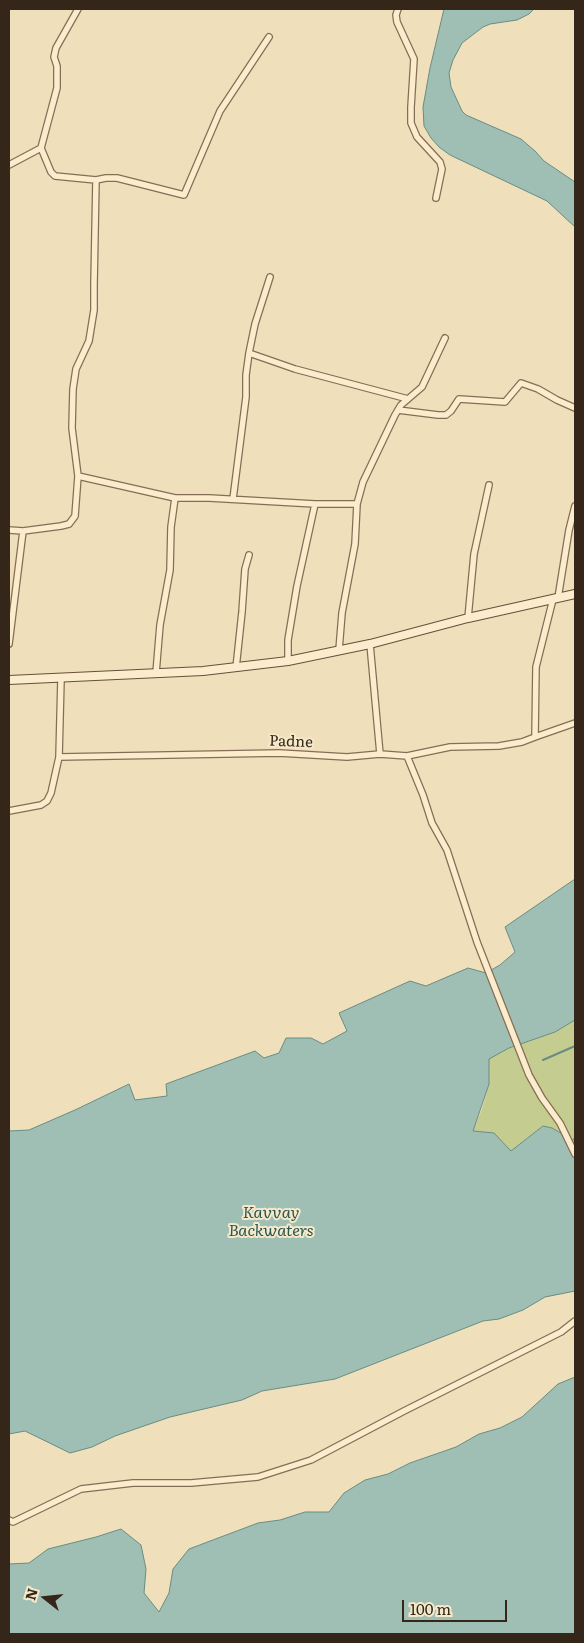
<!DOCTYPE html>
<html>
<head>
<meta charset="utf-8">
<style>
	body { margin:0 }
	#map { position:relative; width:584px; height:1643px; overflow:hidden; background:#efdfbb; font-family:Literata,serif }
	canvas { display:block }
	.frame { position:absolute; inset:0; border:10px solid #34271a; pointer-events:none }
	.north { position:absolute; left:20px; top:1573px; width:50px; height:50px; -webkit-text-stroke:4px #f6e9ca; paint-order:stroke; rotate:286deg; font-size:14px; font-weight:700; line-height:20px; text-align:center; color:#34271a }
	.north::after { content:''; display:block; margin:auto; width:18px; height:22px; background:#34271a; clip-path:polygon(50% 0,100% 100%,50% 72%,0 100%) }
	.scale { position:absolute; left:402px; top:1600px; width:105px; height:22px; box-sizing:border-box; border:2px solid #34271a; border-top:0; padding-left:6px; font-size:15px; line-height:18px; white-space:nowrap; color:#34271a; -webkit-text-stroke:4px #f6e9ca; paint-order:stroke }
</style>
</head>
<body>
<div id="map">
<canvas width="584" height="1643"></canvas>
<div class="frame"></div>
<div class="north">N</div>
<div class="scale">100 m</div>
</div>
<script>
const g = document.querySelector('canvas').getContext('2d');
g.lineJoin = 'round';
function fill(path, color) {
  g.fillStyle = color;
  g.fill(path, 'evenodd');
}
function poly(rows) {
  const path = new Path2D();
  for (const r of rows) {
    path.moveTo(r[0], r[1]);
    for (let i = 2; i < r.length; i += 2) path.lineTo(r[i], r[i + 1]);
  }
  return path;
}
function stroke(path, color, width, dash) {
  g.strokeStyle = color;
  g.lineWidth = width;
  g.lineCap = dash ? 'butt' : 'round';
  g.setLineDash(dash || []);
  g.stroke(path);
}
function drawText(font, color, halo, rows, align = 'center') {
  g.font = font + ' Literata,serif';
  g.lineWidth = 4;
  g.setLineDash([]);
  g.textBaseline = 'middle';
  g.strokeStyle = halo;
  g.fillStyle = color;
  for (const [text, x, y, turn = 0] of rows) {
    g.save();
    g.translate(x, y);
    g.rotate((+turn || 0) * Math.PI / 180);
    g.textAlign = isNaN(turn) ? turn : align;
    if (halo) g.strokeText(text, 0, 0);
    g.fillText(text, 0, 0);
    g.restore();
  }
}
const green = poly([
	[575,1020,575,1137,573,1140,552,1128,543,1126,511,1151,494,1133,473,1131,482,1109,489,1084,489,1059,509,1048,555,1032]
]);
const water = poly([
	[444,9,534,9,529,14,517,20,490,24,483,27,462,43,453,60,449,73,451,87,462,111,466,115,521,139,535,151,544,161,575,182,575,227,547,201,450,155,439,147,431,138,424,126,423,107,430,68,444,9],
	[575,879,575,1020,555,1032,509,1048,489,1059,489,1084,473,1131,494,1133,511,1151,543,1126,552,1128,573,1140,575,1137,575,1291,545,1297,523,1310,499,1319,483,1321,335,1379,262,1391,242,1400,170,1417,115,1436,92,1447,70,1453,25,1431,9,1434,9,1131,29,1130,75,1110,129,1084,135,1100,167,1096,166,1084,255,1051,264,1058,279,1053,286,1038,311,1038,323,1044,347,1031,339,1013,410,981,426,986,468,968,486,973,500,965,515,952,505,927,575,879],
	[575,1377,575,1634,9,1634,9,1564,29,1563,48,1549,96,1537,121,1529,141,1545,146,1569,144,1593,159,1612,169,1593,173,1569,189,1549,258,1523,280,1520,305,1512,329,1512,344,1493,365,1480,388,1474,410,1463,456,1447,479,1434,500,1428,522,1417,558,1384,575,1377]
]);
const stream = poly([
	[543,1060,575,1046]
]);
const minor = poly([
	[398,9,396,15,397,22,414,59,411,107,411,123,417,137,440,162,442,169,436,198],
	[9,165,41,148],
	[96,180,106,178,117,178,184,195,220,111,269,37],
	[249,353,295,369,408,399],
	[398,410,438,415,446,415,451,411,459,399,505,402,521,383,538,389,557,400,575,408],
	[78,476,175,498,171,527,170,570,160,625,156,673],
	[175,498,209,498,315,504,357,504,363,482,395,415,401,405,422,387,445,338],
	[233,499,246,397,246,375,249,353,255,324,270,277],
	[9,530,23,531,61,526,69,524,75,516,78,476,72,428,73,389,76,369,89,341,94,310,94,284,96,180,55,176,51,172,41,148,57,88,57,66,54,57,56,48,78,9],
	[558,598,569,530,575,506],
	[468,618,474,554,489,485],
	[9,644,23,531],
	[370,644,380,754],
	[339,650,342,613,355,544,357,504],
	[288,661,288,640,297,586,315,504],
	[236,668,242,612,245,569,249,555],
	[535,737,575,723],
	[407,756,450,747,499,746,522,742,535,737,536,667,553,599],
	[59,757,61,679],
	[9,811,41,805,47,801,51,793,59,757,279,753,347,757,380,754,407,756,423,795,432,823,447,850,477,942,529,1075,542,1098,560,1123,575,1154],
	[9,1520,13,1522,81,1489,133,1483,191,1483,258,1477,311,1460,404,1411,561,1332,575,1321]
]);
const secondary = poly([
	[9,680,203,671,288,661,370,644,468,618,575,594]
]);
const streetNames = [
	["Padne",291,742,2]
];
const waterNames = [
	["Kavvay",271,1213],
	["Backwaters",271,1231]
];
fill(green, '#c5cc8f');
fill(water, '#9fbfb5');
stroke(water, '#678c83', 1);
stroke(stream, '#678c83', 2);
stroke(minor, '#866e54', 8);
stroke(secondary, '#674f38', 10);
stroke(minor, '#faeccd', 5.5);
stroke(secondary, '#faeccd', 8);
drawText('15px', '#34271a', '#f6e9ca', streetNames);
drawText('italic 16px', '#285552', '#f6e9ca', waterNames);
</script>
</body>
</html>
